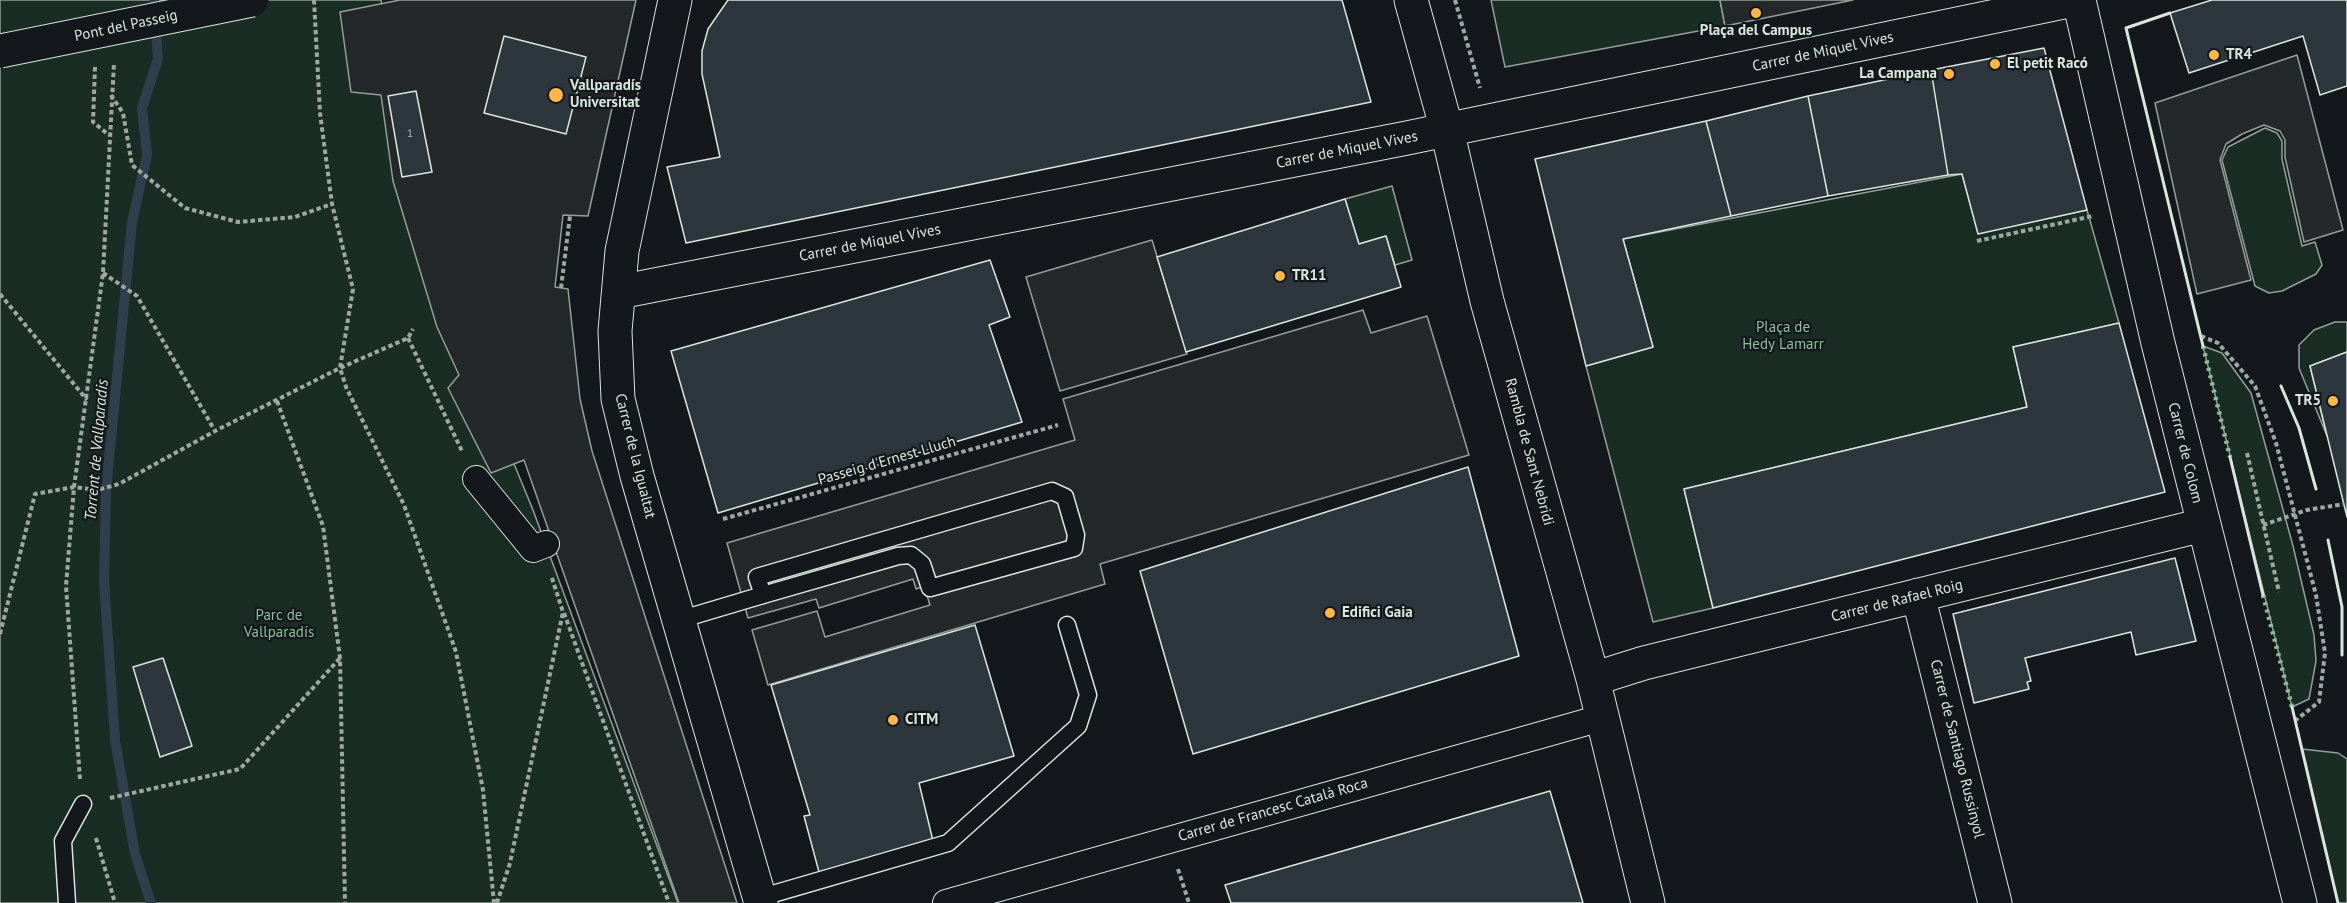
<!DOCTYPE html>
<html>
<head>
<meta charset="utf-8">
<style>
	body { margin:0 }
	canvas { display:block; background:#14181c }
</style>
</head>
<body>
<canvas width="2347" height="903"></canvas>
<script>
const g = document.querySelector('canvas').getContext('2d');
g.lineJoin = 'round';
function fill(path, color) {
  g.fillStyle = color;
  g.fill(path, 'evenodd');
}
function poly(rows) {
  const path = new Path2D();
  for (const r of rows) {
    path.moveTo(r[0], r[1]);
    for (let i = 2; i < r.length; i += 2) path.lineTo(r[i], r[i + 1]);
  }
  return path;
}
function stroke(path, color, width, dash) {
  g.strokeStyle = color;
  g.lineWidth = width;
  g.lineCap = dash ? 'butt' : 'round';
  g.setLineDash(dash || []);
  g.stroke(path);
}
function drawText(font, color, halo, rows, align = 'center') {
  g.font = font + ' "PT Sans",sans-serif';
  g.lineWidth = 4.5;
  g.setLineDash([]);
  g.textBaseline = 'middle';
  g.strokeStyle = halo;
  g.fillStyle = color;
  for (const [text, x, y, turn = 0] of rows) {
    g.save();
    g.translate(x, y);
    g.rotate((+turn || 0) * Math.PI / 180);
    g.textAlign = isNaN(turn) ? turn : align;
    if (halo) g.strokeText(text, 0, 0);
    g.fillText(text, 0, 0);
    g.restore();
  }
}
const green = poly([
	[0,0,381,0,417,228,533,510,678,903,0,903,0,0],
	[1491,0,1720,0,1725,26,1505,67,1491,0],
	[2265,128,2277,133,2282,141,2282,159,2302,246,2315,242,2322,265,2316,274,2282,291,2269,293,2255,286,2222,160,2228,147,2265,128],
	[1962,174,1978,233,2087,210,2119,323,2013,347,2027,407,1684,489,1713,608,1653,622,1586,366,1653,347,1623,239,1962,174],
	[1392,186,1412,260,1395,265,1386,236,1359,244,1345,199,1392,186],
	[2335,322,2347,322,2347,352,2310,366,2327,436,2299,368,2299,345,2314,330,2335,322],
	[2203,346,2222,353,2251,393,2293,546,2314,635,2316,661,2309,699,2292,707,2203,346],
	[2302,749,2338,753,2347,759,2347,903,2338,903,2302,749]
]);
const parking = poly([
	[400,0,636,0,588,216,563,215,555,287,568,289,580,399,592,451,737,903,679,903,524,460,491,473,448,388,459,375,437,327,393,181,381,95,351,92,340,12,400,0],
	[1720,0,1853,0,1725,26,1720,0],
	[2297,55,2343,230,2304,242,2285,157,2285,140,2280,131,2264,125,2242,134,2226,144,2220,160,2251,280,2197,294,2155,103,2297,55],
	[1152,240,1187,354,1060,391,1026,277,1152,240],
	[1363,310,1371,333,1427,316,1469,455,1100,564,1105,584,768,685,752,630,817,611,825,637,930,605,924,586,916,589,913,579,819,608,816,599,748,618,727,543,1075,440,1063,399,1363,310]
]);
const stream = poly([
	[151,903,135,854,115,740,104,581,106,491,132,222,147,155,142,108,158,59,154,0]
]);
const building = poly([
	[728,0,1342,0,1371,102,686,243,667,167,720,157,702,74,702,51,708,29,728,0],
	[2212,0,2347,0,2347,86,2320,95,2303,36,2189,73,2170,13,2212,0],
	[504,36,586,57,566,134,484,113,504,36],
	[2044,48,2087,210,1978,234,1962,174,1948,175,1931,70,2044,48],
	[1931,70,1948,175,1828,196,1808,96,1931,70],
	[416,91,432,172,402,177,388,96,416,91],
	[1808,96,1828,196,1731,216,1706,121,1808,96],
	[1706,121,1731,216,1623,239,1653,347,1586,366,1535,159,1706,121],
	[1345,199,1359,244,1386,236,1401,287,1186,352,1157,257,1345,199],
	[990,260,1010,317,989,325,1022,422,718,513,671,351,990,260],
	[2119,323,2165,492,1713,608,1684,489,2027,407,2013,347,2119,323],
	[2347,352,2347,517,2310,366,2347,352],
	[1468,467,1519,656,1193,754,1140,571,1468,467],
	[2175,558,2196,641,2136,655,2131,632,2025,658,2031,681,2027,682,2029,689,1974,703,1953,614,2175,558],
	[975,625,1014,756,919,783,933,841,819,872,804,816,810,815,771,685,975,625],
	[163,658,192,746,160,757,133,667,163,658],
	[1550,791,1583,903,1231,903,1225,885,1550,791]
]);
const path = poly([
	[314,0,320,113,332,204,353,289,340,368,346,387,404,505,456,652,483,790,494,903],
	[1455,0,1480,88],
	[95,67,93,122,109,135],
	[111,95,123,113,132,165,185,208,238,222,295,217,332,204],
	[1977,241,2093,216],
	[103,273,137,296,215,431],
	[561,288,570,216],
	[0,294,87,400],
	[2201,336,2218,343,2255,386,2276,443,2316,595,2325,653,2319,702,2296,720],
	[408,338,462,451],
	[277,401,323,526,340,658,345,903],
	[2247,453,2279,592],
	[723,519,1058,425],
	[2263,525,2307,510,2344,504],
	[564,613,669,903],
	[0,634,35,494,74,487,97,490,119,484,215,431,340,368,408,338,413,329],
	[80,779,66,586,74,487,103,273,114,63],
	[110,798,240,769,340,658],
	[96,838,115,903],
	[1178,869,1189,903],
	[497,903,510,863,563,612,551,575]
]);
const service = poly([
	[679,620,746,600,763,595,898,556,911,555,922,564,930,588,1074,548,1076,535,1065,497,1052,491,757,577,763,595],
	[759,898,948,843,1078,726,1088,695,1067,625],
	[67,903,63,841,83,804]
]);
const pedestrian = poly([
	[476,479,533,549,546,544],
	[946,903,1601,718]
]);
const minor = poly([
	[675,0,622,251,615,331,618,399,637,476,761,903],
	[1411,0,1447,130,1487,301,1593,679,1648,903],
	[2079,0,2158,343,2300,903],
	[619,292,1407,138,2073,0],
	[1918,595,1995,903],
	[1593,679,1644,663,2203,525]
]);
const minorBridge = poly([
	[0,51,252,0]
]);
const hedge = poly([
	[2203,346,2230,457],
	[2263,595,2292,707]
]);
const wall = poly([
	[2170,13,2126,28,2203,346],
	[2281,386,2299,428,2316,489],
	[2230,457,2263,595],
	[2328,540,2342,607,2342,655],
	[2292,707,2338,903]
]);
const markers = [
	[1756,13,6,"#ffb74d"],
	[2214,55,6,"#ffb74d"],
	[1995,64,6,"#ffb74d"],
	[1949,74,6,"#ffb74d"],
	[556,95,8,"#ffb74d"],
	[1280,276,6,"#ffb74d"],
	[2333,401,6,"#ffb74d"],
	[1330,613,6,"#ffb74d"],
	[893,720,6,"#ffb74d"]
];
const numberNames = [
	["1",410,134]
];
const streetNames = [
	["Pont del Passeig",126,26,-12],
	["Carrer de Miquel Vives",1823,52,-12],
	["Carrer de Miquel Vives",1347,150,-11],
	["Carrer de Miquel Vives",870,243,-11],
	["Rambla de Sant Nebridi",1529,452,75],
	["Carrer de Colom",2185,453,76],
	["Carrer de la Igualtat",635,456,76],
	["Passeig d'Ernest Lluch",887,461,-16],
	["Carrer de Rafael Roig",1897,601,-14],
	["Carrer de Santiago Russinyol",1957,749,76],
	["Carrer de Francesc Català Roca",1273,810,-16]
];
const poiNames = [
	["Plaça del Campus",1756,31,"center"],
	["TR4",2226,55],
	["El petit Racó",2007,64],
	["La Campana",1937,74,"right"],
	["Vallparadís",570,86],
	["Universitat",570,103],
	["TR11",1292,276],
	["TR5",2321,401,"right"],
	["Edifici Gaia",1342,613],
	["CITM",905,720]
];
const parkNames = [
	["Plaça de",1783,328],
	["Hedy Lamarr",1783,345],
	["Parc de",279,616],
	["Vallparadís",279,633]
];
const waterNames = [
	["Torrent de Vallparadis",97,450,-85]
];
fill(green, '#1a2d24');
stroke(green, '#939e99', 1.5);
fill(parking, '#24282b');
stroke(parking, '#939e99', 1.5);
stroke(stream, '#2f3f4d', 10);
fill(building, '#2c363c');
stroke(building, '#d8e6dc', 1.5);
stroke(service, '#d8e6dc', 19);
stroke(pedestrian, '#d8e6dc', 28);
stroke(minor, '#d8e6dc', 35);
stroke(path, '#9da8a2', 4, [4.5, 3]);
stroke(service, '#14181c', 16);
stroke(pedestrian, '#14181c', 26);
stroke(minor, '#14181c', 33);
stroke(minorBridge, '#d8e6dc', 35, []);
stroke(minorBridge, '#14181c', 33);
stroke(hedge, '#8ac095', 4.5, [3, 4.5]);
stroke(wall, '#d8e6dc', 3);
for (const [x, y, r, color] of markers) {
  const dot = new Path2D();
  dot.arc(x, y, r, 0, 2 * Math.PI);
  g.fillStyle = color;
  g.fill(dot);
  stroke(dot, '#14181c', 2);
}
drawText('12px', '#adbab4', null, numberNames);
drawText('15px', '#d8e6dc', '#14181c', streetNames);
drawText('bold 15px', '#d8e6dc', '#14181c', poiNames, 'left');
drawText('15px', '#8ac095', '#14181c', parkNames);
drawText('italic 16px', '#d8e6dc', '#14181c', waterNames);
</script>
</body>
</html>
